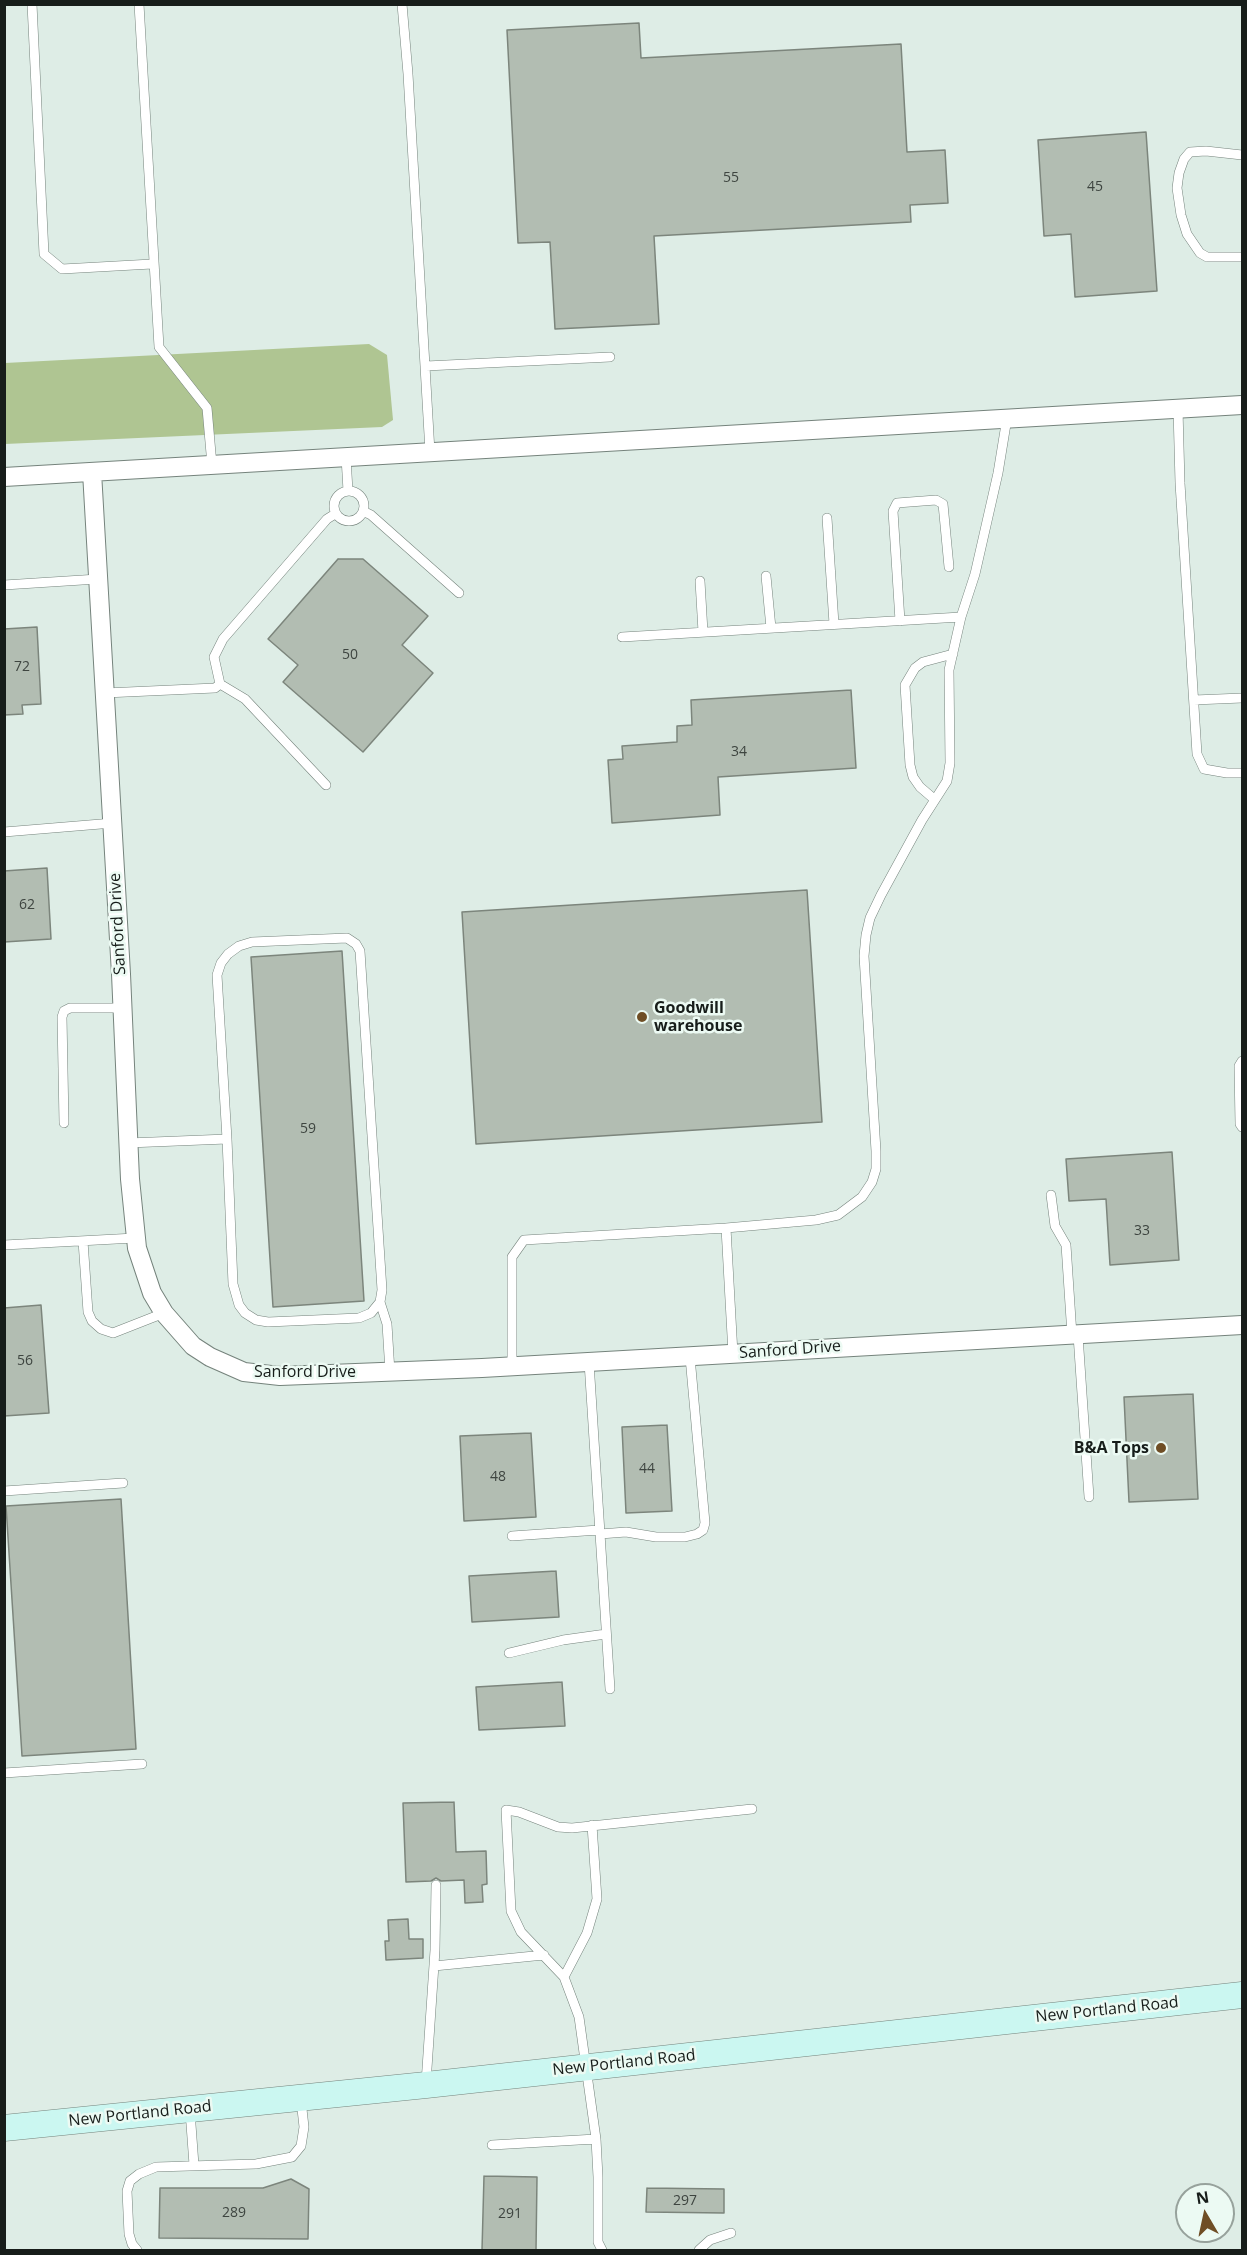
<!DOCTYPE html>
<html>
<head>
<meta charset="utf-8">
<style>
	body { margin:0 }
	#map { position:relative; width:1247px; height:2255px; overflow:hidden; background:#deede6; font-family:"Open Sans",sans-serif }
	canvas { display:block }
	.frame { position:absolute; inset:0; border:6px solid #171d1a; pointer-events:none }
	.north { position:absolute; left:1175px; top:2183px; width:60px; height:60px; box-sizing:border-box; background:#ecfaf3; border:2px solid #97a29c; border-radius:50%; rotate:351deg; font-size:16px; font-weight:700; line-height:24px; text-align:center; color:#171d1a }
	.north::after { content:''; display:block; margin:auto; width:21px; height:27px; background:#6f4e25; clip-path:polygon(50% 0,100% 100%,50% 72%,0 100%) }
</style>
</head>
<body>
<div id="map">
<canvas width="1247" height="2255"></canvas>
<div class="frame"></div>
<div class="north">N</div>
</div>
<script>
const g = document.querySelector('canvas').getContext('2d');
g.lineJoin = 'round';
function fill(path, color) {
  g.fillStyle = color;
  g.fill(path, 'evenodd');
}
function poly(rows) {
  const path = new Path2D();
  for (const r of rows) {
    if (r.length === 3) {
      path.moveTo(r[0] + r[2], r[1]);
      path.arc(r[0], r[1], r[2], 0, 2 * Math.PI);
      continue;
    }
    path.moveTo(r[0], r[1]);
    for (let i = 2; i < r.length; i += 2) path.lineTo(r[i], r[i + 1]);
  }
  return path;
}
function stroke(path, color, width, dash) {
  g.strokeStyle = color;
  g.lineWidth = width;
  g.lineCap = dash ? 'butt' : 'round';
  g.setLineDash(dash || []);
  g.stroke(path);
}
function drawText(font, color, halo, rows, align = 'center') {
  g.font = font + ' "Open Sans",sans-serif';
  g.lineWidth = 5;
  g.setLineDash([]);
  g.textBaseline = 'middle';
  g.strokeStyle = halo;
  g.fillStyle = color;
  for (const [text, x, y, turn = 0] of rows) {
    g.save();
    g.translate(x, y);
    g.rotate((+turn || 0) * Math.PI / 180);
    g.textAlign = isNaN(turn) ? turn : align;
    if (halo) g.strokeText(text, 0, 0);
    g.fillText(text, 0, 0);
    g.restore();
  }
}
const green = poly([
	[369,344,387,355,393,420,382,427,5,444,5,363]
]);
const building = poly([
	[639,23,641,58,901,44,907,152,945,150,948,203,910,205,911,222,654,236,659,324,555,329,550,242,518,243,507,30,639,23],
	[1146,132,1157,291,1075,297,1071,234,1044,236,1038,140,1146,132],
	[338,559,363,559,428,616,402,645,433,673,363,752,283,682,298,665,268,639,338,559],
	[37,627,41,704,22,705,23,714,4,715,4,629,37,627],
	[851,690,856,768,718,777,720,815,612,823,608,760,623,759,622,746,677,742,677,726,692,725,691,700,851,690],
	[47,868,51,939,4,942,4,871,47,868],
	[807,890,822,1122,476,1144,462,912,807,890],
	[342,951,364,1301,273,1307,251,957,342,951],
	[1172,1152,1179,1260,1110,1265,1106,1199,1069,1201,1066,1159,1172,1152],
	[41,1305,49,1413,4,1416,4,1308,41,1305],
	[1193,1394,1198,1499,1129,1502,1124,1397,1193,1394],
	[667,1425,672,1511,626,1513,622,1427,667,1425],
	[531,1433,536,1517,464,1521,460,1436,531,1433],
	[121,1499,136,1749,22,1756,6,1506,121,1499],
	[556,1571,559,1617,472,1622,469,1576,556,1571],
	[562,1682,565,1726,479,1730,476,1687,562,1682],
	[454,1802,456,1852,486,1851,487,1884,482,1885,483,1902,465,1903,464,1880,441,1881,436,1878,431,1881,406,1882,403,1803,454,1802],
	[408,1919,409,1939,423,1939,423,1958,386,1960,385,1941,389,1941,388,1920,408,1919],
	[484,2176,537,2177,536,2250,482,2250,484,2176],
	[291,2179,309,2189,308,2239,159,2238,160,2188,263,2188,291,2179],
	[647,2188,724,2189,724,2213,646,2212,647,2188]
]);
const lane = poly([
	[32,4,44,254,62,269,152,264],
	[139,4,159,347,207,408,212,465],
	[402,4,408,74,430,452],
	[1242,155,1206,151,1190,152,1184,159,1179,173,1177,188,1181,215,1187,234,1200,253,1207,257,1242,257],
	[426,366,610,357],
	[1178,409,1180,483,1197,754,1204,769,1227,773,1242,773],
	[346,457,348,491],
	[349,506,15],
	[363,511,371,515,459,593],
	[827,518,834,624],
	[766,576,771,628],
	[700,581,703,632],
	[4,585,98,579],
	[900,621,893,511,897,503,936,500,943,504,949,567],
	[622,637,961,617],
	[220,684,245,699,326,785],
	[105,693,215,688,220,684,214,657,223,639,327,519,335,514],
	[1194,700,1242,698],
	[934,799,920,787,913,777,910,765,905,685,915,668,923,662,953,654],
	[4,832,113,823],
	[1242,1061,1239,1066,1240,1124,1242,1127],
	[64,1123,62,1017,64,1011,70,1008,123,1008],
	[128,1143,227,1139,217,975,221,963,228,954,239,946,252,942,347,938,356,944,360,951,382,1290,380,1302,371,1313,359,1318,268,1322,256,1320,245,1313,239,1305,233,1284,227,1139],
	[1051,1195,1055,1226,1066,1245,1072,1335],
	[726,1228,816,1220,838,1215,862,1197,872,1182,876,1169,876,1151,864,956,866,935,870,918,881,895,922,820,947,781,950,763,949,670,961,617,975,574,998,473,1007,418],
	[83,1241,88,1312,92,1321,101,1329,113,1333,164,1313],
	[4,1245,135,1238],
	[380,1302,387,1324,390,1372],
	[1078,1335,1089,1497],
	[589,1362,610,1689],
	[512,1367,512,1257,524,1240,726,1228,733,1354],
	[4,1491,123,1483],
	[600,1534,626,1532,656,1537,685,1537,697,1534,703,1530,705,1523,690,1357],
	[512,1536,599,1530],
	[509,1653,563,1640,606,1634],
	[4,1773,142,1764],
	[434,1966,544,1955],
	[564,1977,587,1933,597,1899,592,1825],
	[426,2083,435,1950,436,1885],
	[190,2111,194,2165],
	[492,2145,596,2139],
	[137,2250,132,2244,129,2234,127,2191,130,2181,139,2174,156,2167,256,2164,292,2157,301,2146,304,2127,301,2100],
	[602,2250,598,2242,598,2177,596,2139,579,2017,564,1977,521,1932,511,1911,506,1810,519,1812,558,1827,572,1828,752,1809],
	[699,2250,710,2240,731,2233]
]);
const street = poly([
	[92,472,121,974,130,1179,137,1248,152,1293,164,1313,193,1346,210,1357,244,1372,280,1376,482,1368,1242,1325],
	[4,477,1242,405]
]);
const secondary = poly([
	[4,2128,426,2085,1242,1995]
]);
const markers = [
	[642,1017,6,"#6f4e25"],
	[1161,1448,6,"#6f4e25"]
];
const numberNames = [
	["55",731,178],
	["45",1095,187],
	["50",350,655],
	["72",22,667],
	["34",739,752],
	["62",27,905],
	["59",308,1129],
	["33",1142,1231],
	["56",25,1361],
	["44",647,1469],
	["48",498,1477],
	["297",685,2201],
	["289",234,2213],
	["291",510,2214]
];
const streetNames = [
	["Sanford Drive",118,924,-93],
	["Sanford Drive",790,1350,-4],
	["Sanford Drive",305,1372],
	["New Portland Road",1107,2010,-6],
	["New Portland Road",624,2063,-6],
	["New Portland Road",140,2114,-6]
];
const poiNames = [
	["Goodwill",654,1008],
	["warehouse",654,1026],
	["B&A Tops",1149,1448,"right"]
];
fill(green, '#afc592');
fill(building, '#b2bdb2');
stroke(building, '#7c857c', 1.5);
stroke(lane, '#75837c', 10);
stroke(street, '#75837c', 20);
stroke(secondary, '#75837c', 27);
stroke(lane, '#fff', 9);
stroke(street, '#fff', 18);
stroke(secondary, '#cbf7f1', 26);
for (const [x, y, r, color] of markers) {
  const dot = new Path2D();
  dot.arc(x, y, r, 0, 2 * Math.PI);
  g.fillStyle = color;
  g.fill(dot);
  stroke(dot, '#ecfaf3', 2);
}
drawText('14px', '#3e4540', null, numberNames);
drawText('16px', '#171d1a', '#ecfaf3', streetNames);
drawText('bold 16px', '#171d1a', '#ecfaf3', poiNames, 'left');
</script>
</body>
</html>
